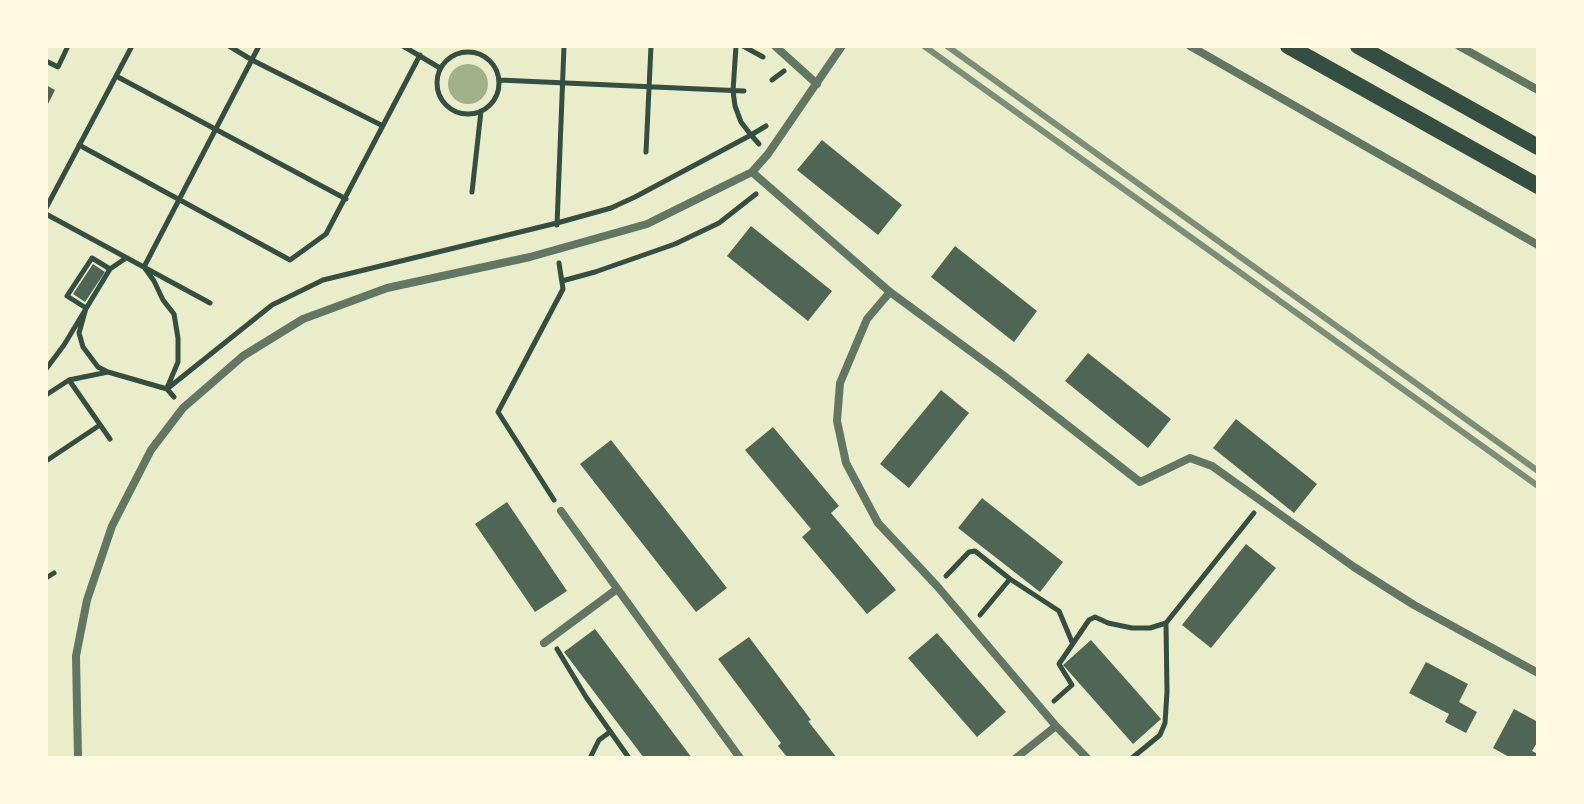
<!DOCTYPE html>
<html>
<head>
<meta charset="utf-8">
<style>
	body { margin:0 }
	#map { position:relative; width:1584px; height:804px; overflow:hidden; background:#e9edc9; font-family:Poppins,sans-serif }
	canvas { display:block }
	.frame { position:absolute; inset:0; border:48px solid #fefae0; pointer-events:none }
</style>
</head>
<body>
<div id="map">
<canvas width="1584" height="804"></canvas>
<div class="frame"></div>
</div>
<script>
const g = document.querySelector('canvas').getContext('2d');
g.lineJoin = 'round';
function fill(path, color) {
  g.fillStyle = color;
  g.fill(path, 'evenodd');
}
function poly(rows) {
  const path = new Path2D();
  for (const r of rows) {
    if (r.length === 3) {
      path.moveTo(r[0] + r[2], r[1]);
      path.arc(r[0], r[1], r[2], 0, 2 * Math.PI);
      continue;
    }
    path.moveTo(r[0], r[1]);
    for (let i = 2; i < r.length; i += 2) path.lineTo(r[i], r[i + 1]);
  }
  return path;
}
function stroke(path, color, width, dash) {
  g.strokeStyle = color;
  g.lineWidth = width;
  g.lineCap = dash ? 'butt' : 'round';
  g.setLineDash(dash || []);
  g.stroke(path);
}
const water = poly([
	[468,84,20]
]);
const building = poly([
	[46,85,55,90,46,108],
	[822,140,902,205,878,235,797,170],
	[751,226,832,291,808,321,727,256],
	[955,246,1037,311,1014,342,931,277],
	[93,264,105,272,85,302,73,294],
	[1088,353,1171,419,1148,448,1065,381],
	[941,390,969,413,909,488,880,464],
	[1236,419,1317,484,1294,513,1213,448],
	[773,427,839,506,831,513,896,590,867,614,802,537,811,529,745,450],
	[611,440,727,588,696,612,580,464],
	[982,498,1063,562,1040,592,958,528],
	[507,502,567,591,535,612,475,524],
	[1246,544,1276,568,1211,648,1182,625],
	[595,629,692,758,644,758,564,652],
	[937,633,1006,712,977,737,908,658],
	[749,637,811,720,808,721,837,758,788,758,778,746,781,743,718,659],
	[1091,640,1161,719,1133,744,1063,665],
	[1426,662,1468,684,1459,702,1477,712,1466,733,1445,722,1449,714,1409,693],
	[1514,709,1538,722,1538,741,1532,751,1538,754,1538,758,1511,758,1493,748]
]);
const path = poly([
	[229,46,252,60,383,126],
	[403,46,440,68],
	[736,46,733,91,735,106,741,122,751,135,766,126],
	[743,46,763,57],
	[468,83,31],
	[46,61,58,67,68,46],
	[116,76,346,199],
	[499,80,744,91],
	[772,80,784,71],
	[79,145,290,260,326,234,420,55],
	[646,152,651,46],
	[472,192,481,111],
	[46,208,132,46],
	[46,214,210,303],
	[557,225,564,46],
	[562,281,595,272,675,244,719,223,756,194],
	[46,369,64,345,110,269,126,258],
	[108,372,98,367,83,347,79,333,86,308,67,296,92,258,110,269],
	[69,380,110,439],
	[167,388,178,362,178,338,174,314,163,300,154,281,144,267,259,46],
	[167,389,272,305,323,280,557,223,611,208,635,197,751,135,759,144],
	[46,395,69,380,108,372,167,389,174,397],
	[46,461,100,425],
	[554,500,498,412,563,289,559,263],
	[946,576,969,552,975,551,1010,579,1059,611,1072,642],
	[46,578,54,573],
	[980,615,1010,579],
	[557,649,586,697,629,758],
	[1054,701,1072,685,1059,664,1089,620,1095,617,1108,623,1132,628,1150,628,1166,623],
	[590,758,599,740,610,732],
	[1132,758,1160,735,1165,723,1167,692,1166,623,1254,513]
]);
const minor = poly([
	[775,46,817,84],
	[1190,46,1538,245],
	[1459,46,1538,90],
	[752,172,890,292,1003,375,1140,482,1190,458,1212,466,1354,567,1414,605,1538,673],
	[890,292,867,319,840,383,837,421,846,463,878,523,937,586,1056,726,1087,758],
	[561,511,740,758],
	[544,643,617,589],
	[78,758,76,656,87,600,112,526,151,450,183,408,243,356,303,319,387,288,530,257,647,224,752,172,768,154,842,46],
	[1016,758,1056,726]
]);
const secondary = poly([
	[1288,46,1538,186],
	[1358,46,1538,147]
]);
const rail = poly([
	[924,46,1538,486],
	[947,46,1538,471]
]);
fill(water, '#a3b18a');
fill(building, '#4f6655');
stroke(path, '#344e41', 5);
stroke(minor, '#617663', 8);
stroke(secondary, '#344e41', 16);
stroke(rail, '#7c8e77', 6);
</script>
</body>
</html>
